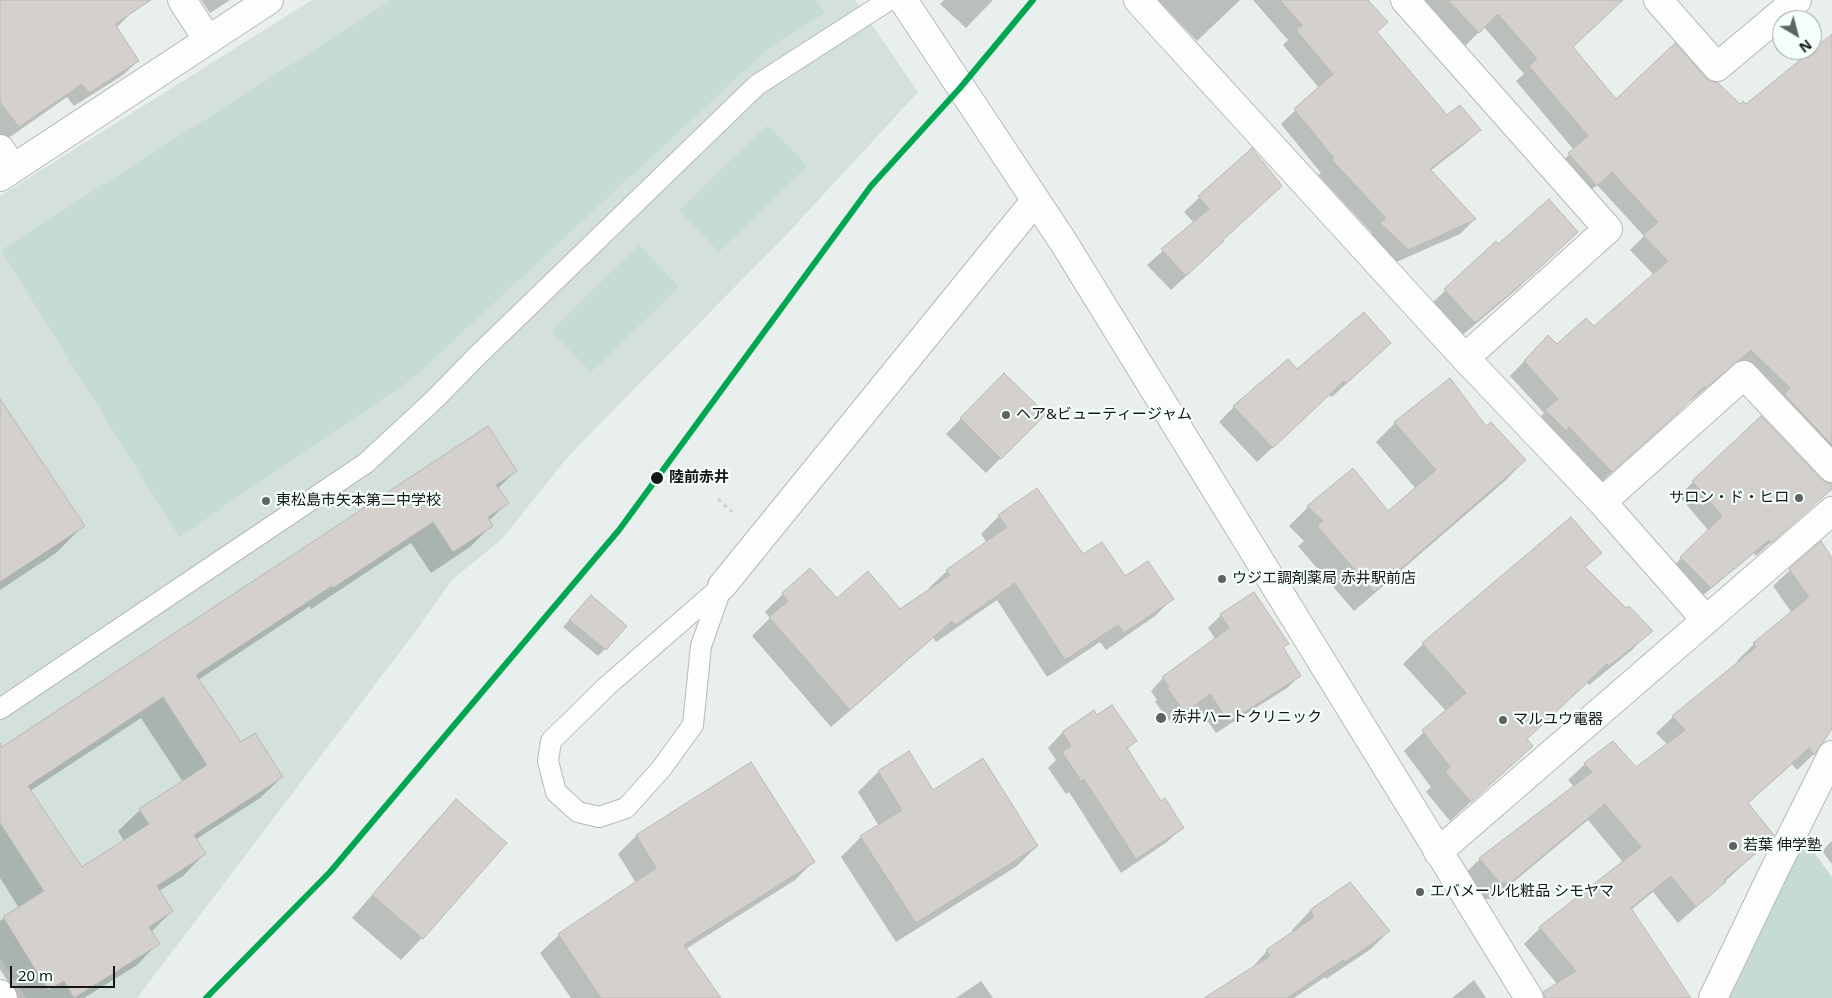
<!DOCTYPE html>
<html>
<head>
<meta charset="utf-8">
<style>
	body { margin:0 }
	#map { position:relative; width:1832px; height:998px; overflow:hidden; background:#e9efec; font-family:"Noto Sans",sans-serif }
	canvas { display:block }
	.north { position:absolute; left:1772px; top:10px; width:50px; height:50px; box-sizing:border-box; background:#f4fefb; border:1px solid #9aa29f; border-radius:50%; rotate:143deg; font-size:14px; font-weight:700; line-height:20px; text-align:center; color:#141716 }
	.north::after { content:''; display:block; margin:auto; width:18px; height:22px; background:#5f6361; clip-path:polygon(50% 0,100% 100%,50% 72%,0 100%) }
	.scale { position:absolute; left:10px; top:966px; width:105px; height:22px; box-sizing:border-box; border:2px solid #141716; border-top:0; padding-left:6px; font-size:15px; line-height:18px; white-space:nowrap; color:#141716; -webkit-text-stroke:4px #f4fefb; paint-order:stroke }
</style>
</head>
<body>
<div id="map">
<canvas width="1832" height="998"></canvas>
<div class="north">N</div>
<div class="scale">20 m</div>
</div>
<script>
const g = document.querySelector('canvas').getContext('2d');
g.lineJoin = 'round';
function fill(path, color) {
  g.fillStyle = color;
  g.fill(path, 'evenodd');
}
function poly(rows) {
  const path = new Path2D();
  for (const r of rows) {
    path.moveTo(r[0], r[1]);
    for (let i = 2; i < r.length; i += 2) path.lineTo(r[i], r[i + 1]);
  }
  return path;
}
function stroke(path, color, width, dash) {
  g.strokeStyle = color;
  g.lineWidth = width;
  g.lineCap = dash ? 'butt' : 'round';
  g.setLineDash(dash || []);
  g.stroke(path);
}
function drawText(font, color, halo, rows, align = 'center') {
  g.font = font + ' "Noto Sans","Noto Sans JP",sans-serif';
  g.lineWidth = 4.5;
  g.setLineDash([]);
  g.textBaseline = 'middle';
  g.strokeStyle = halo;
  g.fillStyle = color;
  for (const [text, x, y, turn = 0] of rows) {
    g.save();
    g.translate(x, y);
    g.rotate((+turn || 0) * Math.PI / 180);
    g.textAlign = isNaN(turn) ? turn : align;
    if (halo) g.strokeText(text, 0, 0);
    g.fillText(text, 0, 0);
    g.restore();
  }
}
const built = poly([
	[312,0,855,0,918,92,789,232,584,440,562,464,502,539,452,580,415,632,137,998,26,998,0,958,0,196]
]);
const green = poly([
	[392,0,816,0,825,13,770,47,413,378,179,537,1,250],
	[768,125,807,166,719,252,679,210],
	[639,245,679,287,591,372,551,331],
	[1804,839,1832,877,1832,998,1723,998]
]);
const shadow = poly([
	[0,0,125,0,132,12,116,28,138,61,123,75,74,106,67,97,0,144],
	[201,0,230,0,210,13],
	[944,0,993,0,966,28,940,4],
	[1158,0,1240,0,1197,41],
	[1253,0,1366,0,1375,33,1447,116,1479,130,1465,144,1430,171,1475,219,1460,234,1394,263,1367,238,1372,233,1318,175,1321,173,1281,124,1319,88,1283,45,1288,40],
	[1420,0,1622,0,1572,47,1616,101,1704,78,1740,106,1745,106,1832,57,1832,472,1777,403,1736,363,1691,401,1690,400,1654,434,1597,486,1532,425,1544,413,1510,376,1548,337,1557,346,1594,328,1654,275,1630,250,1644,236,1597,185,1582,199,1555,168,1574,150,1516,81,1524,74,1484,27,1464,47],
	[1251,149,1222,240,1208,256,1171,290,1147,265,1194,223,1184,212],
	[1496,243,1498,245,1561,246,1516,290,1460,337,1430,305],
	[1390,343,1332,397,1329,395,1257,462,1219,422,1234,407,1288,361,1297,371],
	[1004,375,1044,414,986,473,946,434],
	[0,411,83,526,56,553,0,590],
	[1395,423,1486,428,1525,460,1506,480,1354,611,1298,546,1304,541,1289,526,1308,507,1388,513,1416,489,1376,442],
	[516,471,497,489,507,503,489,521,492,525,470,547,431,573,411,543,311,609,310,606,198,680,241,744,282,777,260,798,195,840,204,854,183,876,159,891,172,911,151,932,158,943,137,965,84,998,18,998,0,969,0,921,19,908,0,878,0,750],
	[141,718,183,782,140,810,118,831,124,841,82,868,30,791],
	[1693,482,1821,497,1756,556,1754,553,1696,601,1667,572,1709,531,1679,496],
	[1037,490,1083,556,1125,578,1173,598,1155,616,1106,650,1100,642,1047,677,997,600,936,642,933,638,831,727,752,636,770,618,765,612,783,594,900,611,930,590,929,588,947,571,987,543,981,534,999,516],
	[1571,519,1600,553,1585,568,1626,609,1651,630,1632,650,1589,685,1587,682,1526,739,1532,746,1450,821,1426,792,1431,787,1404,751,1446,711,1403,664,1423,644],
	[1832,561,1832,726,1814,754,1797,770,1792,764,1747,804,1772,838,1707,898,1678,923,1653,892,1631,910,1689,998,1545,998,1558,985,1524,944,1540,928,1623,862,1588,820,1493,899,1483,899,1463,875,1480,859,1574,787,1568,780,1585,764,1636,769,1668,745,1656,733,1673,717,1739,663,1737,661,1754,644,1792,613,1773,586,1790,570],
	[584,604,605,649,598,656,563,627],
	[1221,615,1287,644,1282,648,1300,676,1287,688,1216,733,1197,706,1172,724,1155,702,1157,700,1151,691,1163,678,1216,640,1208,628],
	[1093,711,1097,717,1135,741,1126,750,1161,802,1182,828,1167,842,1121,873,1069,792,1066,794,1048,768,1056,760,1048,748,1062,733],
	[909,753,933,791,1037,846,1017,866,896,942,841,857,861,837,879,826,858,792,878,772],
	[751,763,813,862,795,880,686,949,716,998,571,998,540,953,559,935,636,883,618,854,636,836],
	[456,800,505,843,422,938,401,960,352,918,435,822],
	[1832,841,1832,864,1822,851],
	[1350,884,1389,931,1371,949,1326,979,1325,977,1294,998,1208,998,1250,970,1267,951,1294,932,1292,930,1310,911],
	[1474,980,1486,998,1452,998],
	[981,981,993,998,956,998]
]);
const building = poly([
	[0,0,151,0,115,24,139,61,89,93,82,84,19,127,0,102,0,0],
	[1280,0,1368,0,1388,22,1377,32,1447,115,1460,105,1481,130,1430,169,1476,219,1409,250,1380,223,1386,218,1332,160,1334,158,1294,109,1333,74,1296,30,1302,25,1280,0],
	[1448,0,1623,0,1573,47,1616,99,1675,43,1706,78,1711,82,1717,82,1740,104,1743,101,1746,104,1832,34,1832,445,1784,394,1790,388,1751,350,1706,388,1705,386,1670,420,1612,472,1569,427,1566,431,1545,410,1558,399,1524,361,1548,335,1557,344,1586,318,1594,326,1668,261,1643,235,1658,222,1612,172,1597,186,1568,153,1588,136,1529,66,1537,59,1498,14,1479,33,1448,0],
	[1252,148,1282,186,1223,240,1224,241,1186,276,1161,249,1209,209,1198,196,1252,148],
	[1549,199,1578,232,1532,275,1475,323,1444,289,1496,241,1498,244,1549,199],
	[1364,312,1391,343,1347,383,1344,381,1273,448,1233,406,1288,359,1297,369,1364,312],
	[1004,373,1046,414,1001,459,960,418,1004,373],
	[1450,378,1486,426,1491,422,1526,460,1374,592,1317,526,1323,521,1307,506,1353,468,1388,511,1436,470,1394,422,1450,378],
	[0,399,85,526,0,582,0,399],
	[1761,416,1821,479,1827,483,1832,483,1832,489,1771,543,1769,540,1711,588,1680,557,1722,516,1692,481,1761,416],
	[488,426,517,471,496,485,509,503,488,517,493,526,453,552,433,522,333,588,332,586,196,675,241,742,255,733,283,777,194,835,206,854,157,886,173,911,149,927,160,944,74,998,64,981,48,990,3,917,44,891,0,823,0,743,2,747,488,426],
	[163,697,207,765,139,809,149,824,82,867,28,786,163,697],
	[1037,488,1083,554,1102,542,1125,576,1148,561,1174,599,1124,633,1118,625,1065,660,1015,583,955,625,952,621,850,710,769,617,788,601,782,593,810,568,837,598,868,571,900,609,950,575,946,570,1007,527,998,515,1037,488],
	[1571,517,1602,553,1585,567,1626,608,1629,606,1653,631,1609,666,1607,664,1527,739,1533,746,1471,802,1445,772,1450,767,1422,730,1466,693,1422,643,1571,517],
	[1821,541,1832,558,1832,729,1814,755,1809,748,1748,803,1774,835,1773,839,1724,880,1726,882,1696,907,1671,876,1631,908,1691,998,1545,998,1543,992,1576,971,1539,927,1641,847,1605,804,1510,883,1500,883,1479,858,1592,772,1584,763,1613,741,1636,767,1685,730,1672,716,1756,647,1753,643,1809,597,1789,569,1821,541],
	[1254,592,1289,644,1283,647,1301,676,1229,722,1210,694,1185,713,1167,688,1169,687,1162,677,1229,628,1220,614,1254,592],
	[591,595,627,626,606,650,569,620,591,595],
	[1112,705,1137,741,1127,748,1161,801,1165,798,1184,828,1136,859,1084,779,1081,781,1062,752,1071,746,1062,732,1094,710,1097,715,1112,705],
	[909,751,933,790,983,758,1038,846,916,923,860,836,902,810,878,771,909,751],
	[751,762,815,862,684,945,721,998,601,998,558,934,656,868,636,835,751,762],
	[456,799,507,843,423,939,372,895,456,799],
	[1350,882,1390,931,1345,962,1343,960,1287,998,1204,998,1270,956,1266,950,1314,917,1310,910,1350,882]
]);
const path = poly([
	[718,499,732,512]
]);
const lane = poly([
	[722,586,701,646,693,725,661,769,626,808,599,817,578,812,556,792,548,761,551,741,607,686,722,586],
	[0,709,366,463,435,399,477,356,757,85,889,0]
]);
const street = poly([
	[182,0,208,40],
	[1138,0,1465,358,1602,502,1706,620],
	[1405,0,1608,229,1465,358],
	[1658,0,1717,67,1797,0],
	[0,149,13,168],
	[1602,502,1744,375,1832,468],
	[1438,852,1832,511],
	[0,994,3,998]
]);
const secondary = poly([
	[903,0,1064,243,1529,998],
	[0,177,269,0],
	[722,586,1035,201],
	[1713,998,1773,873,1832,755]
]);
const rail1 = poly([
	[206,998,330,872,619,530,871,186,960,88,1033,0]
]);
const markers = [
	[1006,415,5,"#5f6361"],
	[657,478,7,"#141716"],
	[1799,498,5,"#5f6361"],
	[266,501,5,"#5f6361"],
	[1222,579,5,"#5f6361"],
	[1161,718,6,"#5f6361"],
	[1503,720,5,"#5f6361"],
	[1733,846,5,"#5f6361"],
	[1420,892,5,"#5f6361"]
];
const poiNames = [
	["ヘア&ビューティージャム",1016,415],
	["サロン・ド・ヒロ",1789,498,"right"],
	["東松島市矢本第二中学校",276,501],
	["ウジエ調剤薬局 赤井駅前店",1232,579],
	["赤井ハートクリニック",1172,718],
	["マルユウ電器",1513,720],
	["若葉 伸学塾",1743,846],
	["エバメール化粧品 シモヤマ",1430,892]
];
const stopNames = [
	["陸前赤井",669,478]
];
fill(built, '#d4e0db');
fill(green, '#c6dbd4');
fill(shadow, '#0003');
fill(building, '#d4d1cc');
stroke(building, '#b8b9b7', 1);
stroke(lane, '#b5bab8', 22);
stroke(street, '#b5bab8', 30);
stroke(secondary, '#b5bab8', 30);
stroke(path, '#d0d1d0', 3, [4, 4]);
stroke(lane, '#fcfdfc', 20);
stroke(street, '#fcfdfc', 28);
stroke(secondary, '#fcfdfc', 28);
stroke(rail1, '#00a651', 6);
for (const [x, y, r, color] of markers) {
  const dot = new Path2D();
  dot.arc(x, y, r, 0, 2 * Math.PI);
  g.fillStyle = color;
  g.fill(dot);
  stroke(dot, '#f4fefb', 2);
}
drawText('15px', '#141716', '#f4fefb', poiNames, 'left');
drawText('bold 15px', '#141716', '#f4fefb', stopNames, 'left');
</script>
</body>
</html>
